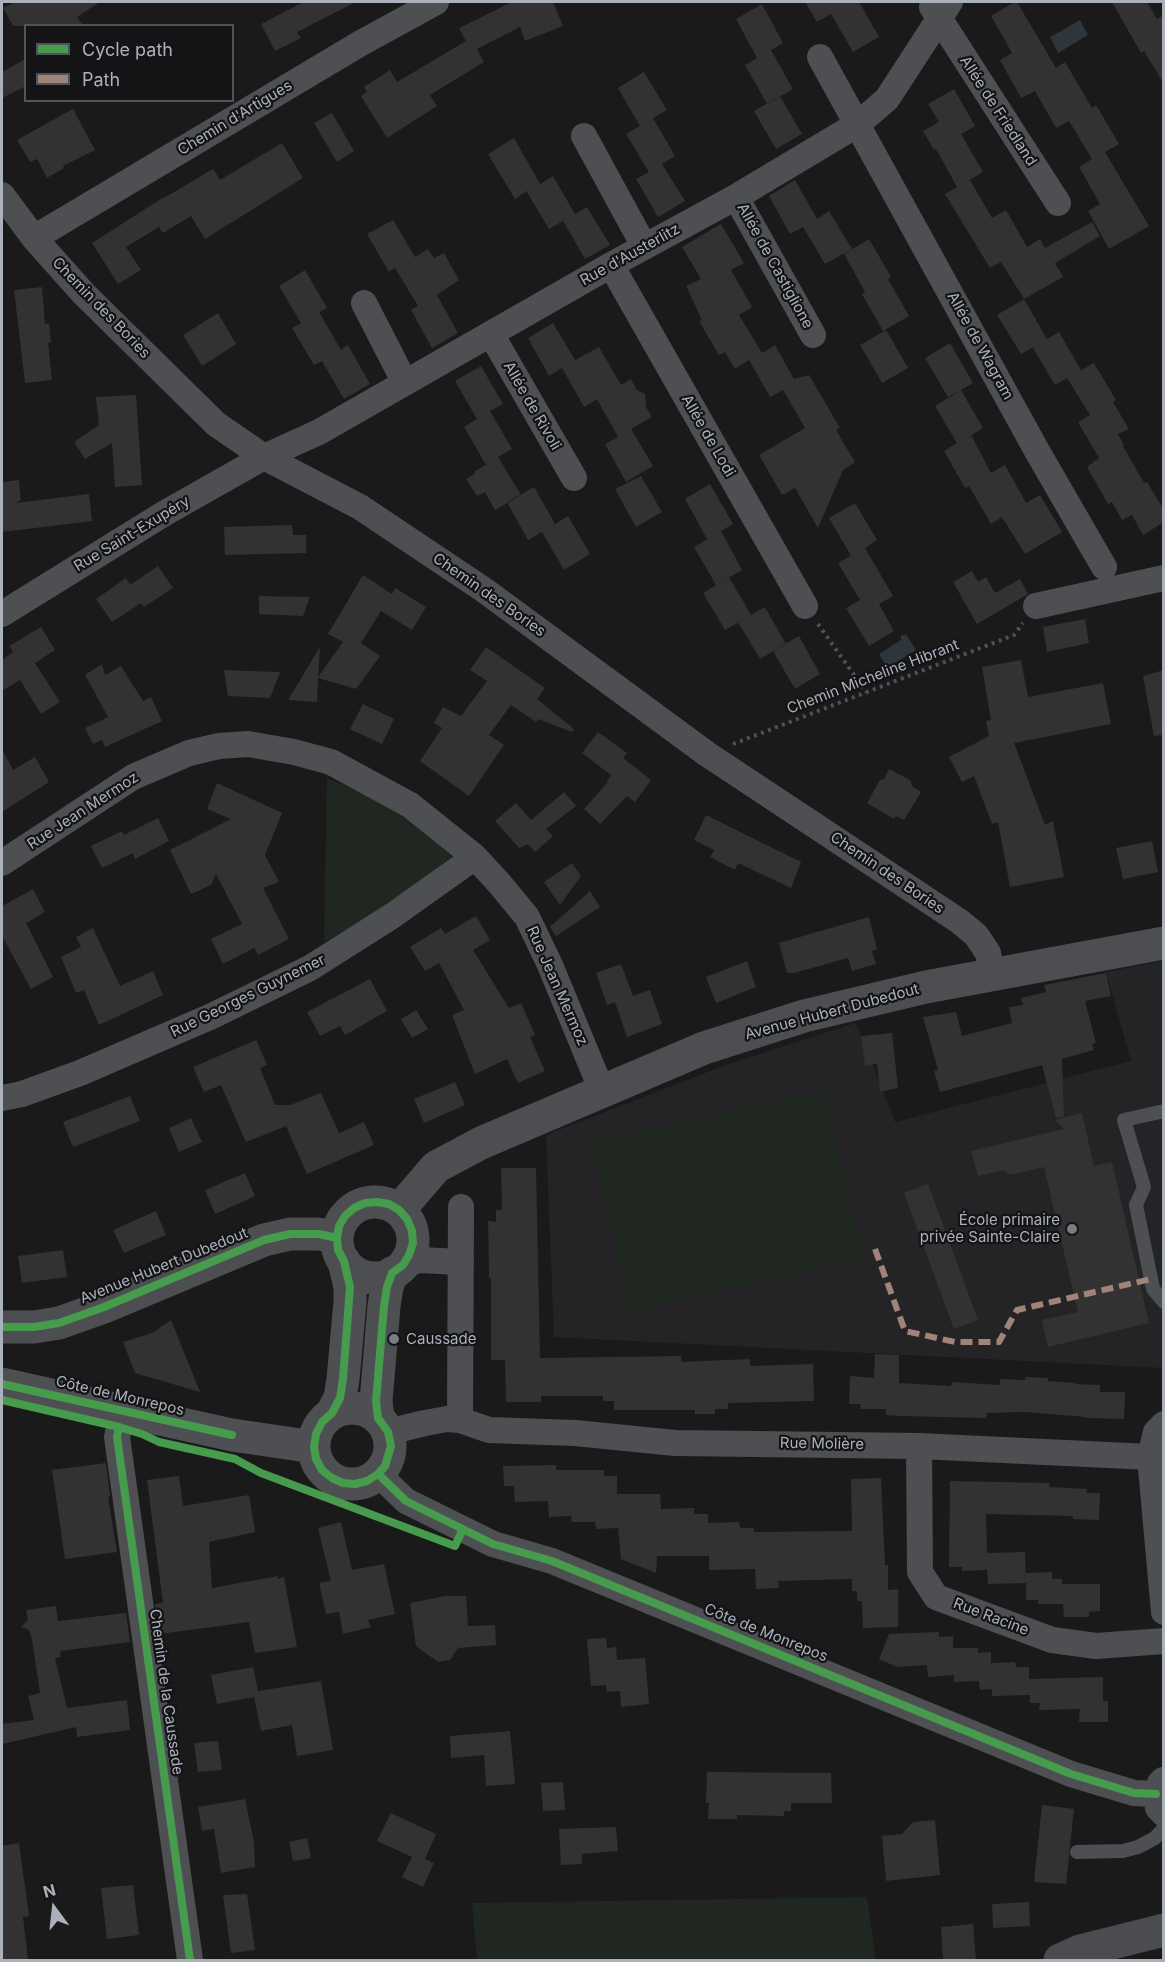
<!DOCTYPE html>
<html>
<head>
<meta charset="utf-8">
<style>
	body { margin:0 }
	#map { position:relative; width:1165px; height:1962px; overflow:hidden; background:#1a1a1a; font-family:Inter,sans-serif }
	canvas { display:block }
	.frame { position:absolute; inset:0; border:3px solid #abb1bb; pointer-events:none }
	.legend { position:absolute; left:24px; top:24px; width:210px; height:78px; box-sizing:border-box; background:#141416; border:2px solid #505358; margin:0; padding:8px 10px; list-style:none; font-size:18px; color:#abb1bb }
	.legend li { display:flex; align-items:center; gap:12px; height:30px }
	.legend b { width:30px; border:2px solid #505358 }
	.north { position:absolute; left:24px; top:1878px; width:60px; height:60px; -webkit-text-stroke:4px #141416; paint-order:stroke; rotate:345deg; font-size:16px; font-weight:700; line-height:24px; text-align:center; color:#abb1bb }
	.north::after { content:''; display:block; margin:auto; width:21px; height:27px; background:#abb1bb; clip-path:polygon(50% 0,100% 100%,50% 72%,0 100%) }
</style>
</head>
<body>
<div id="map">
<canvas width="1165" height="1962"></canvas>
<div class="frame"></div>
<ul class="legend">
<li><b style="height:8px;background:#469c4c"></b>Cycle path</li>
<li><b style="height:8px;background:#a18479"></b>Path</li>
</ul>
<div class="north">N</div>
</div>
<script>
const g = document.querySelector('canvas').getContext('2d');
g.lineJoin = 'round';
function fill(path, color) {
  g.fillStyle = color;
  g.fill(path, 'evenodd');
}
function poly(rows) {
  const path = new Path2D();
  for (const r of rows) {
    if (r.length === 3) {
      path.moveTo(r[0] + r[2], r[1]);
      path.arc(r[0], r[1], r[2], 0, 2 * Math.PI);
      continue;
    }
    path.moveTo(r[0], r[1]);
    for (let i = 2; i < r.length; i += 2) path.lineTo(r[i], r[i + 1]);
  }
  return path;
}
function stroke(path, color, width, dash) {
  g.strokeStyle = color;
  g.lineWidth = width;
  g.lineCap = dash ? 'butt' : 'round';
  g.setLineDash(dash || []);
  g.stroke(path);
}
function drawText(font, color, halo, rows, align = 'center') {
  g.font = font + ' Inter,sans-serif';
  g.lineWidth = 4.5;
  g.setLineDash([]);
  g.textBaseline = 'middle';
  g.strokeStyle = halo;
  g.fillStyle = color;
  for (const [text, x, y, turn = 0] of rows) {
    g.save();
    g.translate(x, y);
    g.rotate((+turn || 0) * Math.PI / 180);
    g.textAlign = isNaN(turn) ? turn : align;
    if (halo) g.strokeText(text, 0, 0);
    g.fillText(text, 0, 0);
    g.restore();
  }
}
const built = poly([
	[1163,961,1163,1368,554,1337,546,1135,726,1065,856,1023,895,1122,1131,1061,1106,972]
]);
const green = poly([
	[327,778,367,795,408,819,455,854,418,884,361,921,324,942],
	[824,1089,863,1259,629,1312,591,1142],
	[867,1897,876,1960,477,1960,472,1903]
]);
const water = poly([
	[1080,20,1088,35,1058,53,1050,37],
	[906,634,916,650,887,668,879,654,901,640,901,636]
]);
const building = poly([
	[15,2,100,2,77,17,84,26,13,26,3,8],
	[304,2,356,2,297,32,301,38,275,51,261,24],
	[512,2,553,2,563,26,525,41,520,27,477,49,484,62,430,95,437,106,387,138,361,96,367,92,364,87,390,70,397,82,466,41,459,28],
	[805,2,859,2,879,37,853,52,831,14,817,22],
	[1015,2,1017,2,1056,68,1065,62,1092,108,1096,105,1119,144,1105,152,1149,226,1109,249,1088,211,1100,204,1079,167,1092,159,1069,121,1056,128,1035,91,1021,98,1000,60,1012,53,991,16],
	[1112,2,1147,2,1157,19,1164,15,1164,84,1144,51,1141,53],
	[762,4,783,43,771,50,793,89,767,104,745,65,757,58,736,19],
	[26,59,26,86,2,98,2,72],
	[644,72,667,110,653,118,675,156,662,164,685,201,658,217,636,179,649,172,626,134,640,126,618,88],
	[954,89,975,126,961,134,983,172,961,185,970,180,992,218,1006,210,1027,247,1040,239,1045,248,1092,222,1100,236,1055,263,1063,277,1024,299,1047,339,1059,332,1081,370,1055,385,1033,348,1041,343,1021,354,997,315,1024,299,1001,262,990,268,945,194,957,187,936,149,934,150,923,131,939,122,928,104],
	[780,96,802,134,776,149,754,111],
	[73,109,95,150,63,166,64,168,47,178,37,159,30,162,17,140],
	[332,113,354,151,337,162,314,123],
	[514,138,540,184,553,176,575,214,549,229,527,192,532,188,515,199,488,154],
	[282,143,303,178,205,239,191,216,163,233,159,227,126,247,141,270,118,284,92,243,164,197,164,198,213,169,220,180],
	[795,180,817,219,829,211,852,249,825,264,803,227,790,234,769,196],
	[587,207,610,245,585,259,563,221],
	[393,220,415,257,428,249,434,258,444,253,459,280,437,295,458,333,432,348,411,310,418,306,395,268,389,272,367,234],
	[721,224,744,263,731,270,752,307,739,315,762,353,775,345,794,379,809,375,840,428,836,430,855,462,843,470,818,528,795,488,782,495,759,455,805,428,783,390,770,397,749,360,735,369,725,352,719,355,699,321,702,320,686,286,701,279,682,247],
	[869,239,891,277,888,279,909,316,883,331,862,294,865,292,844,254],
	[305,270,327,308,319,312,341,350,348,345,370,384,344,399,322,361,314,365,292,328,301,323,279,286],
	[42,287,45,324,49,323,51,342,48,343,52,380,25,383,14,290],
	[218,313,236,344,202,366,183,335],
	[553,323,575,360,599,347,621,385,631,379,637,390,645,394,646,407,652,417,631,429,653,466,626,482,605,444,618,437,597,399,584,407,562,368,549,376,528,338],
	[886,330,908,368,882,383,860,345],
	[950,343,973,383,948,397,925,358],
	[1094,363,1116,400,1113,402,1129,429,1118,434,1124,445,1123,446,1144,483,1147,482,1164,510,1164,522,1143,535,1132,515,1122,520,1112,502,1108,504,1087,467,1099,458,1078,422,1090,415,1067,378],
	[481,366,503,404,490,411,512,449,498,457,521,495,495,510,485,492,477,496,466,479,475,474,474,472,495,459,486,465,464,427,483,415,477,419,455,381],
	[961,390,983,428,964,440,971,435,991,473,1005,465,1026,503,1040,495,1062,532,1025,554,1002,517,991,524,969,486,965,488,944,451,957,443,935,406],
	[136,395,142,485,115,487,112,443,85,459,74,442,99,425,96,397],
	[641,476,662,512,636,527,615,489],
	[19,480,21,500,16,503,89,494,92,521,2,532,2,482],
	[710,484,733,524,707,539,685,499],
	[534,487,555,524,549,528,568,516,590,554,564,570,542,532,528,540,507,502],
	[855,503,877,540,865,548,893,596,879,604,894,631,869,646,846,608,860,600,838,563,851,556,829,518],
	[292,525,293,535,306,535,306,553,225,555,224,527],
	[721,531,742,570,716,585,694,547],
	[158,566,173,588,144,607,141,603,112,622,96,599,126,578,130,585],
	[972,571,978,582,986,577,995,593,1020,579,1028,594,977,624,953,582],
	[363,575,392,594,395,588,426,607,412,630,381,611,361,643,380,656,356,689,318,678,317,702,288,700,320,647,318,677,343,642,328,634],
	[729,577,751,615,765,607,786,644,760,659,738,622,743,620,725,630,703,593],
	[259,596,310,597,303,616,259,614],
	[1085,619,1089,643,1047,652,1043,627],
	[41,627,55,650,35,663,60,702,41,714,20,680,2,691,2,660,13,652,9,646],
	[799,636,820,674,795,689,773,651],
	[486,647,545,688,537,699,574,729,572,732,538,719,536,722,511,705,489,735,504,745,469,796,420,761,442,728,434,723,443,707,461,716,487,681,470,670],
	[1021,660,1028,697,1103,683,1111,724,1014,743,1045,825,1053,821,1064,877,1010,887,998,822,992,824,974,776,962,782,949,757,989,736,986,721,991,720,982,667],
	[102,664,105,675,121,666,143,701,151,697,162,721,105,747,102,740,93,744,85,728,108,717,85,675],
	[224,670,250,671,280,672,270,698,228,696],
	[1164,670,1164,735,1154,736,1143,676],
	[363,704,394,719,382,744,350,729],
	[598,732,627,753,623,758,651,780,635,802,627,796,600,824,584,809,608,782,607,781,611,775,582,753],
	[2,749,13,770,35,757,49,782,2,812],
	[889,769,910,780,912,786,921,792,904,820,896,816,894,819,867,803,880,780,884,779],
	[217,783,282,813,265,855,279,882,263,888,289,939,258,955,254,948,223,964,211,939,242,924,216,874,211,885,191,894,170,850,231,819,207,809],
	[564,792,576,806,546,829,553,836,535,852,528,844,519,848,495,821,516,803,531,820],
	[706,815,801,862,791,888,738,863,735,870,710,857,714,850,694,840],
	[158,818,169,841,135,859,133,853,102,868,91,846,122,831,124,835],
	[1152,841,1158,872,1123,879,1116,848],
	[572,863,581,876,560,905,544,882],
	[33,889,45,912,26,923,53,977,31,989,2,936,2,906],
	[590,891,600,907,556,936,550,927],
	[476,916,490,940,473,950,509,1008,521,1003,535,1035,530,1037,545,1071,518,1083,507,1059,475,1074,452,1015,464,1010,439,963,425,971,410,947,441,928,445,934],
	[869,917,877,949,872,951,876,964,852,971,848,958,794,973,787,973,779,943],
	[93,928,120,986,153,971,163,995,99,1025,84,990,76,993,61,957,81,947,76,937],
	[747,961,756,987,716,1003,706,977],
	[621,964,633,996,650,990,662,1024,627,1037,615,1002,607,1005,596,973],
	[1106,973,1111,996,1085,1001,1096,1043,1092,1044,1094,1050,1062,1059,1064,1117,1056,1118,1042,1065,940,1092,934,1071,938,1070,923,1017,956,1012,962,1036,1012,1023,1009,1007,1023,1005,1021,998,1046,992,1044,985],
	[370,979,387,1011,345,1035,340,1026,320,1036,307,1012],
	[416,1010,428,1029,412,1038,401,1019],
	[892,1033,898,1088,880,1092,877,1064,865,1066,861,1036],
	[256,1040,267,1065,260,1068,275,1105,290,1105,321,1093,339,1133,364,1122,374,1145,307,1174,286,1126,246,1142,221,1085,204,1092,193,1067],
	[455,1082,465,1105,424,1123,414,1099],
	[130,1096,140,1121,73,1147,63,1122],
	[1082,1113,1094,1166,1112,1162,1149,1323,1048,1347,1042,1320,1078,1312,1044,1167,1010,1175,1003,1170,978,1176,971,1151,1064,1129,1055,1120],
	[191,1118,202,1142,179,1152,169,1128],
	[501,1168,536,1168,540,1358,681,1356,681,1362,750,1359,750,1366,813,1364,814,1401,728,1403,728,1409,715,1409,715,1414,695,1414,695,1410,614,1410,614,1401,603,1401,603,1396,541,1396,541,1402,506,1402,505,1360,491,1360,491,1278,489,1278,489,1269,488,1221,496,1222,496,1210,502,1210],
	[245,1173,255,1196,215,1214,205,1190],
	[928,1184,978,1320,954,1329,904,1193],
	[156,1211,166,1235,124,1253,113,1230],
	[63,1250,67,1277,22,1283,18,1256],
	[171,1320,186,1357,200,1392,135,1373,123,1342,152,1333],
	[875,1354,899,1355,899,1383,951,1386,952,1382,1000,1385,1000,1379,1025,1380,1025,1377,1048,1378,1048,1381,1075,1383,1075,1384,1100,1385,1100,1392,1125,1392,1124,1419,1086,1418,1086,1417,1024,1412,987,1413,986,1418,899,1416,886,1415,886,1409,860,1409,861,1404,849,1404,850,1376,874,1378],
	[106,1463,110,1496,108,1497,117,1552,65,1559,52,1470],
	[556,1465,556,1470,604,1470,604,1476,617,1476,617,1494,660,1494,661,1509,694,1508,694,1514,708,1514,708,1523,739,1522,740,1528,754,1528,754,1532,852,1531,851,1479,881,1478,885,1565,888,1565,888,1590,898,1589,898,1627,863,1628,862,1601,857,1601,857,1591,852,1591,852,1579,778,1581,779,1588,756,1589,755,1569,709,1570,709,1556,657,1556,656,1573,621,1559,618,1528,596,1529,595,1522,572,1522,571,1516,549,1517,548,1501,515,1502,514,1486,504,1486,503,1466],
	[179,1476,183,1506,249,1495,255,1532,209,1542,212,1588,278,1576,278,1579,284,1577,297,1647,255,1653,249,1622,160,1634,155,1604,163,1603,147,1480],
	[950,1481,1049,1483,1049,1487,1087,1489,1087,1493,1100,1493,1099,1520,1073,1519,1073,1516,986,1514,987,1553,1025,1552,1026,1583,988,1584,987,1570,962,1571,962,1567,949,1567],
	[341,1522,352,1570,384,1564,395,1614,368,1620,371,1627,343,1634,339,1612,326,1614,319,1583,331,1581,318,1528],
	[1052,1572,1052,1579,1062,1579,1062,1584,1100,1584,1100,1611,1089,1612,1089,1617,1064,1617,1063,1604,1038,1604,1038,1600,1026,1600,1026,1573],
	[445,1596,466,1596,468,1626,495,1625,496,1645,458,1648,450,1660,438,1662,416,1646,410,1603],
	[56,1606,58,1621,126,1613,130,1642,60,1651,61,1657,55,1658,67,1708,127,1700,130,1730,77,1737,76,1727,2,1744,2,1724,34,1720,28,1696,40,1693,32,1639,29,1630,21,1627,28,1620,26,1610],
	[939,1632,939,1637,953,1636,953,1648,978,1648,978,1653,991,1652,991,1663,1015,1662,1016,1667,1029,1667,1029,1679,1103,1677,1103,1701,1108,1701,1108,1722,1079,1722,1080,1709,1039,1710,1040,1703,1030,1703,1030,1695,992,1696,992,1689,980,1690,979,1681,954,1682,954,1675,928,1677,927,1665,897,1667,879,1659,889,1634],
	[606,1638,607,1648,616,1647,617,1660,645,1658,649,1704,621,1707,620,1691,607,1692,606,1685,591,1686,587,1639],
	[253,1667,258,1691,321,1681,333,1750,297,1756,292,1725,261,1731,254,1697,217,1704,211,1675],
	[510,1731,515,1784,486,1786,484,1755,451,1758,450,1736],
	[218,1741,222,1770,198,1772,194,1743],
	[707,1772,831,1773,832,1803,791,1803,791,1811,784,1811,784,1816,737,1815,737,1819,708,1819,709,1803,706,1803],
	[563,1782,565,1810,543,1811,541,1783],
	[245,1799,254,1842,255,1867,221,1873,214,1829,202,1831,198,1807],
	[1042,1805,1074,1809,1066,1884,1034,1882],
	[391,1813,436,1834,425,1859,434,1863,423,1887,402,1877,412,1857,377,1841],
	[935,1820,940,1875,886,1881,882,1836,902,1834,913,1822],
	[616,1827,618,1851,582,1854,582,1864,561,1865,559,1829],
	[307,1838,311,1858,293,1861,289,1842],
	[19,1843,29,1916,23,1917,28,1960,2,1960,2,1846],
	[133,1885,139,1935,107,1939,101,1888],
	[247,1894,255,1950,231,1953,223,1895],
	[1029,1902,1030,1926,993,1928,992,1904],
	[973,1924,976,1960,943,1960,941,1927]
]);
const path = poly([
	[818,624,866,692],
	[733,744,1014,635,1023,623]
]);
const service = poly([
	[1164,1111,1124,1120,1144,1187,1136,1205,1153,1289,1164,1302],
	[1077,1852,1123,1851,1138,1847,1155,1838,1164,1828]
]);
const minor = poly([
	[932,7,1058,203],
	[820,57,1037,451,1104,567],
	[584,136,644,246],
	[2,195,34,238,84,294,216,424,264,457,360,507,484,590,707,754,959,921,976,935,988,953,992,974],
	[736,197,813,335],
	[34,238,361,43,436,2],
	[611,265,805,606],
	[364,303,404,381],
	[491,334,574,478],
	[1036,606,1164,578],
	[2,614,165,513,264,457,319,432,611,265,736,197,858,124,887,99,950,2],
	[2,863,133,777,189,753,219,746,248,744,294,752,331,762,410,805,475,857,499,883,527,917,550,965,602,1091],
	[2,1098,22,1094,80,1073,212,1016,310,968,392,916,475,857],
	[403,1265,419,1260,461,1262],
	[123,1411,117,1437,190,1960],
	[460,1420,461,1207],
	[1164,1424,1156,1432,1150,1457,1164,1612],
	[388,1432,425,1423,447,1419,460,1420,489,1430,575,1433,675,1443,919,1446,1150,1457],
	[919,1446,920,1572,936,1597,1052,1640,1096,1646,1164,1641],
	[378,1474,406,1501,493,1544,552,1561,1071,1774,1134,1793,1156,1794],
	[1163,1780,1160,1783,1156,1794,1158,1808,1164,1814]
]);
const tertiary = poly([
	[2,1384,232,1435,314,1447],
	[352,1446,38],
	[332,1413,340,1398,343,1379,350,1302,350,1287,344,1261],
	[378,1418,376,1401,384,1306,387,1287,392,1273]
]);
const secondary = poly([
	[375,1240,38],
	[399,1210,436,1167,481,1143,704,1048,804,1016,926,987,1164,943],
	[2,1327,34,1327,59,1323,104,1307,264,1240,290,1234,319,1234,337,1238]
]);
const primary = poly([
	[1060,1960,1080,1951,1164,1930]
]);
const quiet = poly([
	[875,1249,905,1331,955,1342,999,1342,1017,1310,1151,1279]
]);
const cycleway = poly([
	[377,1202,389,1204,399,1210,407,1219,412,1231,413,1243,409,1255,403,1265,392,1273,387,1287,384,1306,376,1401,378,1418,388,1432,391,1446,385,1466,378,1474,367,1481,355,1484,343,1483,332,1478,322,1470,316,1459,314,1447,316,1434,322,1422,332,1413,340,1398,343,1379,350,1287,344,1261,338,1250,337,1238,339,1226,345,1216,354,1208,365,1203,377,1202],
	[2,1327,34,1327,59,1323,104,1307,264,1240,290,1234,319,1234,337,1238],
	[2,1384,232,1435],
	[2,1400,119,1427,142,1434,159,1442,235,1459,261,1473,455,1546,463,1529],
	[119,1427,117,1437,190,1960],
	[378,1474,406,1501,493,1544,552,1561,1071,1774,1134,1793,1156,1794]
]);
const markers = [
	[1072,1229,6,"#787c83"],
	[394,1339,6,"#787c83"]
];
const streetNames = [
	["Allée de Friedland",998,111,57],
	["Chemin d'Artigues",235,118,-31],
	["Rue d'Austerlitz",630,255,-29],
	["Allée de Castiglione",775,266,61],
	["Chemin des Bories",101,308,46],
	["Allée de Wagram",980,346,61],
	["Allée de Rivoli",532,406,60],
	["Allée de Lodi",708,436,60],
	["Rue Saint-Exupéry",132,534,-31],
	["Chemin des Bories",489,595,35],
	["Chemin Micheline Hibrant",873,677,-21],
	["Rue Jean Mermoz",83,811,-33],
	["Chemin des Bories",887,873,34],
	["Rue Jean Mermoz",557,986,66],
	["Rue Georges Guynemer",248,996,-26],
	["Avenue Hubert Dubedout",832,1012,-15],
	["Avenue Hubert Dubedout",164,1266,-22],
	["Côte de Monrepos",120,1396,13],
	["Rue Molière",822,1444,1],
	["Rue Racine",991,1617,21],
	["Côte de Monrepos",766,1633,22],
	["Chemin de la Caussade",166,1692,82]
];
const poiNames = [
	["École primaire",1060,1220],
	["privée Sainte-Claire",1060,1237],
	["Caussade",406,1339,"left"]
];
fill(built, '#242426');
fill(green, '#1f2720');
fill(water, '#2c363c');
fill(building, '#323232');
stroke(path, '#505155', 4, [3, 4.5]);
stroke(service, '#4e4f53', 14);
stroke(minor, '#4e4f53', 26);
stroke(tertiary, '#4e4f53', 33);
stroke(secondary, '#4d4e51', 33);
stroke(primary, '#4b4c4f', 33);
stroke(quiet, '#a18479', 6, [12, 6]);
stroke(cycleway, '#469c4c', 8);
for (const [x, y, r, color] of markers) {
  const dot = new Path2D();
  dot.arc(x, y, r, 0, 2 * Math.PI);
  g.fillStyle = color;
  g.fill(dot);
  stroke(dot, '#141416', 2);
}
drawText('15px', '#abb1bb', '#141416', streetNames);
drawText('15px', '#abb1bb', '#141416', poiNames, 'right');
</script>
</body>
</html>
